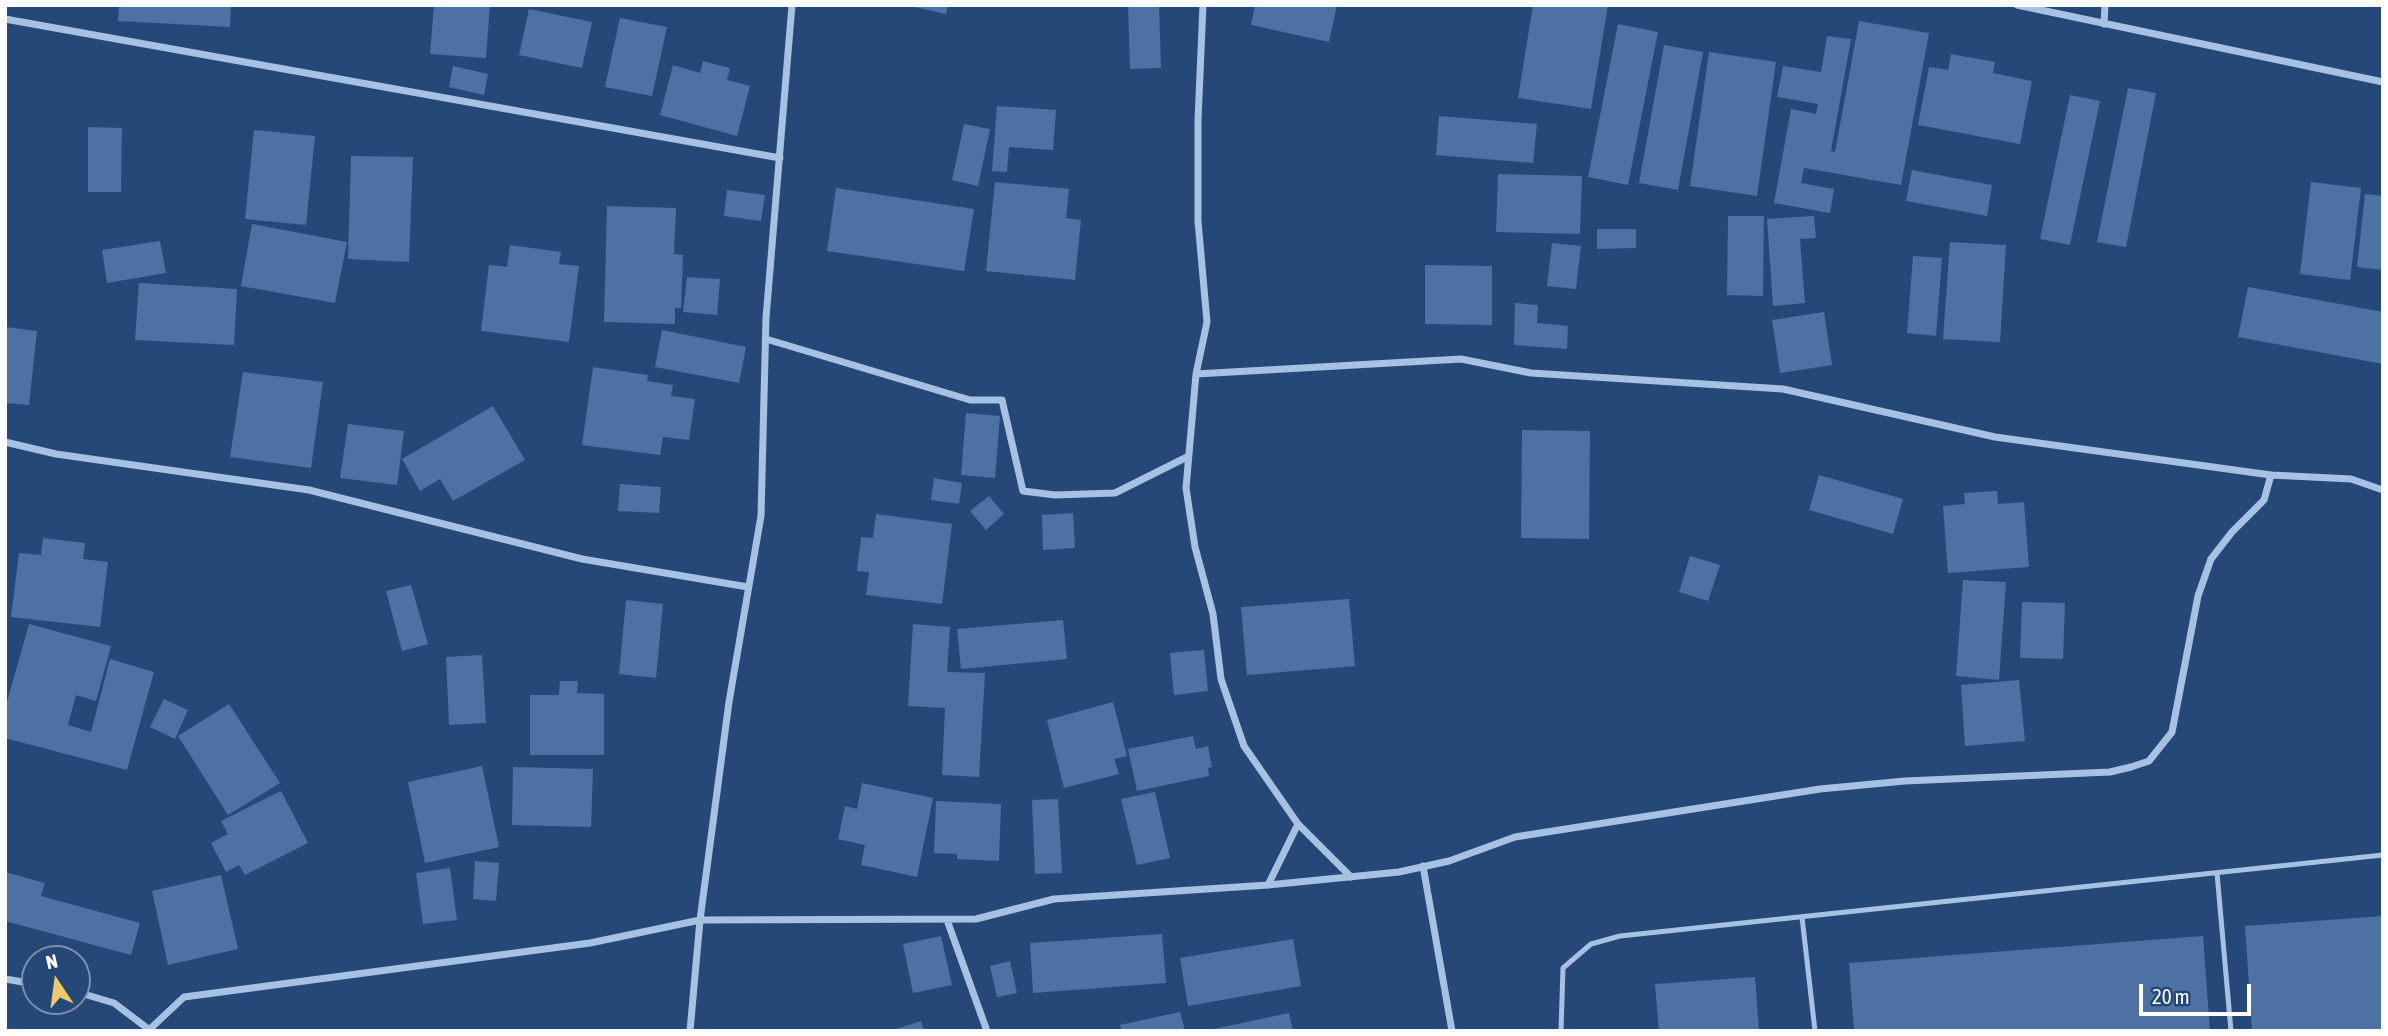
<!DOCTYPE html>
<html>
<head>
<meta charset="utf-8">
<style>
	body { margin:0 }
	#map { position:relative; width:2388px; height:1036px; overflow:hidden; background:#254878; font-family:"Asap Condensed",sans-serif }
	canvas { display:block }
	.frame { position:absolute; inset:0; border:7px solid #fff; pointer-events:none }
	.north { position:absolute; left:21px; top:945px; width:70px; height:70px; box-sizing:border-box; background:#254878; border:2px solid #7c91ae; border-radius:50%; rotate:347deg; font-size:19px; font-weight:700; line-height:28px; text-align:center; color:#fff }
	.north::after { content:''; display:block; margin:auto; width:24px; height:32px; background:#edc96b; clip-path:polygon(50% 0,100% 100%,50% 72%,0 100%) }
	.scale { position:absolute; left:2139px; top:984px; width:112px; height:32px; box-sizing:border-box; border:4px solid #fff; border-top:0; padding-left:9px; font-size:21px; line-height:24px; white-space:nowrap; color:#fff; -webkit-text-stroke:5px #254878; paint-order:stroke }
</style>
</head>
<body>
<div id="map">
<canvas width="2388" height="1036"></canvas>
<div class="frame"></div>
<div class="north">N</div>
<div class="scale">20 m</div>
</div>
<script>
const g = document.querySelector('canvas').getContext('2d');
g.lineJoin = 'round';
function fill(path, color) {
  g.fillStyle = color;
  g.fill(path, 'evenodd');
}
function poly(rows) {
  const path = new Path2D();
  for (const r of rows) {
    path.moveTo(r[0], r[1]);
    for (let i = 2; i < r.length; i += 2) path.lineTo(r[i], r[i + 1]);
  }
  return path;
}
function stroke(path, color, width, dash) {
  g.strokeStyle = color;
  g.lineWidth = width;
  g.lineCap = dash ? 'butt' : 'round';
  g.setLineDash(dash || []);
  g.stroke(path);
}
const building = poly([
	[119,5,231,5,230,27,118,21],
	[434,5,490,5,486,58,430,54],
	[905,5,948,5,946,14],
	[1128,5,1159,5,1161,68,1130,69],
	[1255,5,1337,5,1329,42,1251,25],
	[1533,5,1608,5,1591,109,1518,98],
	[529,9,592,22,582,68,519,55],
	[620,18,667,27,652,96,605,87],
	[1859,21,1929,33,1901,185,1804,168,1801,183,1834,189,1830,213,1774,203,1791,109,1816,114,1818,104,1777,97,1783,66,1821,72,1827,36,1851,39,1831,151,1835,152],
	[1618,24,1658,32,1628,185,1588,177],
	[1664,45,1703,52,1678,190,1639,183],
	[1709,52,1776,62,1757,196,1690,186],
	[1951,54,1995,62,1993,73,2032,81,2020,144,1918,125,1929,67,1948,70],
	[703,61,730,68,727,80,750,86,737,136,660,115,673,65,700,73],
	[453,66,488,74,484,95,449,87],
	[2128,88,2156,93,2126,247,2097,242],
	[2070,95,2100,101,2070,245,2040,239],
	[997,106,1056,110,1053,150,1009,147,1007,172,992,171],
	[1439,116,1537,124,1533,163,1436,155],
	[964,124,990,129,978,186,952,180],
	[88,127,122,128,121,192,88,192],
	[254,130,315,136,306,225,245,219],
	[351,156,413,157,409,262,348,259],
	[1912,170,1992,185,1987,216,1906,201],
	[1498,174,1582,176,1580,234,1496,232],
	[995,182,1069,189,1066,218,1081,220,1075,280,986,271],
	[2311,182,2361,188,2350,280,2300,274],
	[836,188,974,209,964,271,827,251],
	[727,190,765,195,761,221,724,216],
	[2365,194,2383,196,2383,270,2357,267],
	[607,206,676,208,674,254,683,255,681,308,675,308,675,324,604,322],
	[1728,216,1764,216,1763,296,1727,295],
	[1814,216,1816,238,1800,239,1805,303,1773,306,1767,219],
	[252,224,347,242,335,303,241,286],
	[1597,229,1636,229,1636,248,1597,249],
	[160,241,166,273,107,283,102,250],
	[1950,242,2006,245,2000,342,1943,339],
	[1552,243,1581,246,1576,289,1547,286],
	[510,245,561,252,559,264,579,266,569,342,481,331,489,265,507,267],
	[1913,256,1942,258,1936,336,1907,333],
	[1425,265,1492,266,1492,325,1425,324],
	[687,277,720,279,717,315,683,312],
	[139,283,237,289,234,345,135,340],
	[2248,287,2383,312,2383,364,2238,337],
	[1515,303,1538,305,1537,323,1568,326,1567,349,1514,345],
	[1824,312,1832,365,1780,373,1772,320],
	[5,327,37,331,29,405,5,403],
	[662,330,746,347,739,383,655,367],
	[593,367,648,375,647,381,673,385,671,396,695,399,689,440,663,437,660,455,582,445],
	[243,372,323,382,311,468,230,457],
	[493,406,525,460,453,501,440,479,420,491,402,459],
	[966,413,1000,416,995,478,961,475],
	[348,424,404,431,397,485,340,478],
	[1522,430,1590,431,1589,539,1521,538],
	[1819,475,1903,499,1893,534,1809,510],
	[934,478,962,483,959,504,931,500],
	[620,484,661,487,659,513,618,511],
	[1997,491,1998,504,2024,502,2029,567,1948,573,1943,506,1965,504,1964,493],
	[989,496,1004,514,986,530,970,511],
	[1073,513,1075,548,1043,550,1042,515],
	[876,514,952,524,942,604,866,595,869,572,857,571,861,537,873,538],
	[43,538,85,543,83,559,108,562,100,627,11,617,19,553,41,555],
	[1690,556,1720,565,1708,601,1679,592],
	[1963,580,2006,582,1999,680,1956,676],
	[411,585,428,644,402,651,386,591],
	[1349,599,1355,666,1247,675,1241,607],
	[626,600,663,604,656,678,619,674],
	[2022,602,2065,603,2063,659,2020,658],
	[1063,620,1067,659,961,669,957,629],
	[29,624,111,646,96,701,76,695,68,725,91,732,110,659,154,672,127,770,5,738,5,709],
	[913,624,950,627,947,672,985,673,979,777,942,775,945,708,908,706],
	[1204,650,1208,691,1174,695,1170,653],
	[482,655,486,723,449,725,446,657],
	[2019,680,2025,741,1965,746,1961,685],
	[560,681,578,681,577,693,604,694,604,755,530,755,530,695,559,695],
	[164,699,188,710,175,739,150,727],
	[1113,702,1127,756,1114,759,1119,774,1064,788,1047,720],
	[229,704,280,783,228,815,178,736],
	[1193,736,1196,749,1208,746,1212,767,1208,768,1209,776,1137,791,1128,749],
	[482,766,499,847,425,863,408,782],
	[513,767,593,769,591,827,512,825],
	[862,783,933,798,917,877,861,865,865,845,838,839,845,806,857,809],
	[281,791,308,843,245,875,239,865,226,872,211,843,228,834,221,821],
	[1155,792,1170,858,1137,865,1121,799],
	[1058,799,1062,873,1035,874,1032,800],
	[936,801,1001,804,999,861,957,859,957,854,934,853],
	[475,861,499,863,496,901,473,899],
	[450,868,457,920,423,924,416,873],
	[5,872,45,883,41,896,140,923,131,955,5,921],
	[221,875,238,949,168,965,152,891],
	[2383,916,2383,1031,2252,1031,2245,926],
	[1162,934,1166,983,1033,993,1030,943],
	[941,936,952,985,913,993,903,944],
	[2203,936,2210,1031,1854,1031,1849,963],
	[1293,939,1301,986,1188,1006,1180,958],
	[1010,961,1017,993,997,997,990,966],
	[1755,977,1759,1031,1659,1031,1655,984],
	[1180,1012,1185,1031,1122,1031,1120,1025],
	[1289,1013,1293,1031,1209,1031,1209,1030],
	[921,1021,924,1031,893,1031,893,1030]
]);
const service = poly([
	[2217,873,2231,1031],
	[1802,917,1815,1031],
	[1561,1031,1563,968,1591,944,1620,936,2383,855]
]);
const minor = poly([
	[1203,5,1198,120,1198,221,1207,322,1196,374,1186,488,1195,547,1213,614,1221,679,1244,746,1298,824,1351,877],
	[2017,5,2383,82],
	[5,19,780,158],
	[2104,24,2105,5],
	[766,339,970,400,1002,400,1023,491,1055,495,1115,493,1187,457],
	[1196,374,1461,359,1531,373,1783,389,1995,437,2271,475],
	[5,442,56,454,309,490,582,559,748,587],
	[1423,866,1452,1031],
	[1268,885,1298,824],
	[947,920,987,1031],
	[5,979,35,984],
	[77,992,114,1003,151,1031],
	[150,1029,184,997,590,943,700,920,976,919,1054,899,1268,885,1399,872,1449,861,1515,837,1820,789,1905,781,2110,772,2131,767,2149,761,2172,732,2198,596,2211,559,2232,532,2264,500,2271,475,2351,479,2383,490],
	[690,1031,700,920,729,702,761,516,766,318,792,5]
]);
fill(building, '#4d71a2');
stroke(service, '#a7c1e3', 5);
stroke(minor, '#a7c1e3', 7);
</script>
</body>
</html>
